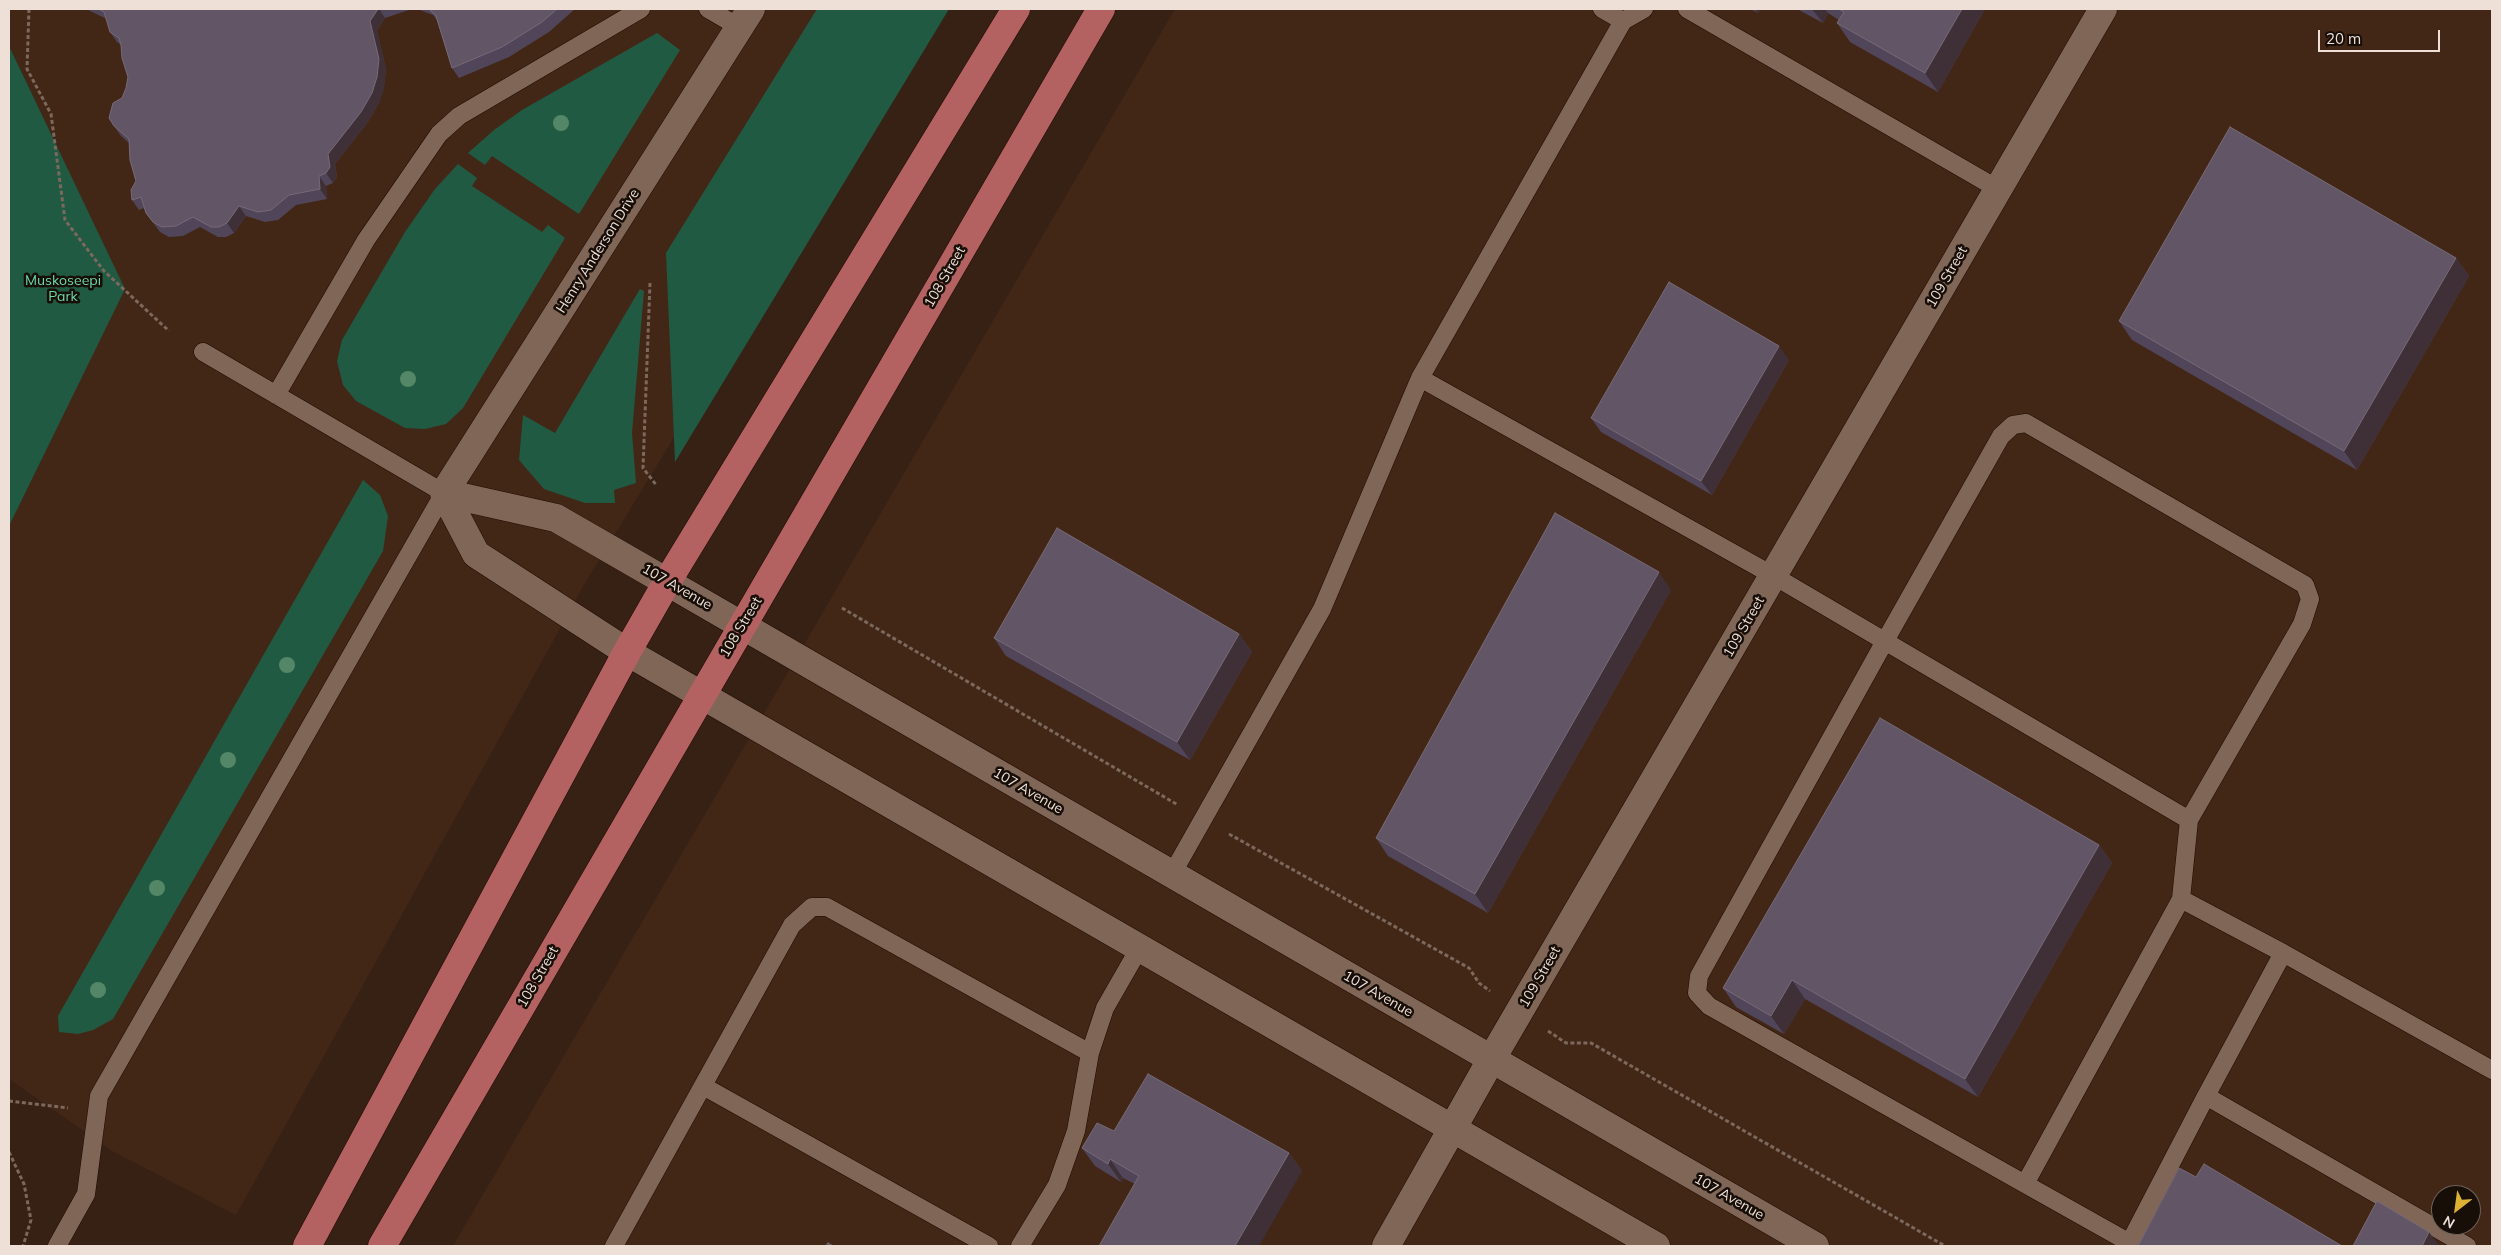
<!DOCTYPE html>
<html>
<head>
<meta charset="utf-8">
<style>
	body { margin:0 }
	#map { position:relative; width:2501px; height:1255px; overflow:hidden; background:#372114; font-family:Mulish,sans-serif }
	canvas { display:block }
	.frame { position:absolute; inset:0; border:10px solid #eedfd7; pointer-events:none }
	.north { position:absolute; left:2431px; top:1185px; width:50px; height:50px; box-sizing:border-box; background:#170e08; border:1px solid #6d625b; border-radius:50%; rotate:210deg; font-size:14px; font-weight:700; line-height:20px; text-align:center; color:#eedfd7 }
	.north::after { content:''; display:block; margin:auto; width:18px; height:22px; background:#ddb133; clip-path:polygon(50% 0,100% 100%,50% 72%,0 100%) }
	.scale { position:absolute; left:2318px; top:30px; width:122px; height:22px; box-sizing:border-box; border:2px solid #eedfd7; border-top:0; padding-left:6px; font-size:15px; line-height:18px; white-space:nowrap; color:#eedfd7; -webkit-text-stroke:4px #170e08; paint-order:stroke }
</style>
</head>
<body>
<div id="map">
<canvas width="2501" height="1255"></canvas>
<div class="frame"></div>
<div class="north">N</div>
<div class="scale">20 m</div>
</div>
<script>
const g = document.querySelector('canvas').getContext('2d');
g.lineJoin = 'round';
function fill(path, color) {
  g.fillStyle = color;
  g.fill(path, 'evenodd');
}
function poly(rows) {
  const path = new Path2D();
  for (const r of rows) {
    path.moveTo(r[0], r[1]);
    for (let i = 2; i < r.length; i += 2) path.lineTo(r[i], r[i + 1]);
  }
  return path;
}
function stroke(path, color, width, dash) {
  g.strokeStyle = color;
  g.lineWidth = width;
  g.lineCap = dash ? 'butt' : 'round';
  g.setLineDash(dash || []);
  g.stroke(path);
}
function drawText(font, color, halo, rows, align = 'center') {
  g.font = font + ' Mulish,sans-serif';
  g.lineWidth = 5;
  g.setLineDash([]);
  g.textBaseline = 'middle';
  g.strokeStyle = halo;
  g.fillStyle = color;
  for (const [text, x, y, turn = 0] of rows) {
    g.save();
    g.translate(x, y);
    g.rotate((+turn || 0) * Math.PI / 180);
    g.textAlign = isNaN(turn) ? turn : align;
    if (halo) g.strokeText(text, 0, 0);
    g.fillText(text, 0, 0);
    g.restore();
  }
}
const built = poly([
	[9,9,931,9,828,185,585,583,236,1215,114,1152,9,1079,9,526,124,289,9,46],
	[1175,9,2492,9,2492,1246,453,1246],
	[2441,1195,2471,1195,2471,1225,2441,1225]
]);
const green = poly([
	[817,9,949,9,675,462,666,253],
	[657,33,680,50,579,214,492,156,485,165,468,153,494,130,522,110],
	[9,46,125,289,9,526],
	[458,164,477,178,472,186,542,232,548,225,565,238,463,408,446,424,425,429,405,428,356,401,343,385,337,361,342,340,405,232,435,189],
	[640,289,644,291,632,433,636,483,614,490,615,503,585,503,544,489,519,460,523,415,555,433],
	[363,480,380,495,388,516,383,551,113,1019,93,1030,78,1034,59,1032,58,1016]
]);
const path = poly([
	[29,9,27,69,51,114,65,220,104,271,169,331],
	[650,283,643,468,657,486],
	[842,608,1178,805],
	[1229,834,1469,968,1479,983,1490,991],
	[1548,1031,1566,1043,1591,1043,1945,1246],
	[9,1101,68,1108],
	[9,1152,24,1184,31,1220,23,1246]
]);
const lane = poly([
	[708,9,739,27],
	[1602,9,1623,21],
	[1687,9,1998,189],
	[1420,378,1623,21,1644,9],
	[276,395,366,240,439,134,459,116,641,9],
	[1172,874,1322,609,1420,378,1774,576,2189,820,2181,899,2283,953,2492,1070],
	[2283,953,2206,1096,2467,1246],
	[703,1086,989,1246],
	[2025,1184,1709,1006,1697,993,1699,976,1885,641,2001,436,2013,425,2026,423,2305,585,2310,599,2302,624,2189,820],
	[2130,1243,2025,1184,2181,899],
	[57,1246,86,1194,99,1096,444,493,203,352],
	[614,1246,792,925,812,907,827,907,1090,1053],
	[1020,1246,1057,1185,1076,1131,1090,1053,1105,1008,1140,947],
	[2128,1246,2206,1096]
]);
const street = poly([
	[444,493,751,9],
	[444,493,476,554,627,652],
	[444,493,556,518,667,582],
	[1386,1246,1491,1060,2103,9]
]);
const secondary = poly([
	[667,582,1815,1246],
	[627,652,1656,1246]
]);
const primary = poly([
	[307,1246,627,652,667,582,1016,9],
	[382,1246,1101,9]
]);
const trees = [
	[561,123],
	[408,379],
	[287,665],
	[228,760],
	[157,888],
	[98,990]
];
const wall = poly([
	[88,9,575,9,549,32,509,57,459,78,452,68,437,20,433,15,420,10,409,10,385,18,377,31,386,69,384,87,379,103,368,122,335,164,337,177,333,183,326,186,327,199,296,205,278,220,265,222,246,216,234,233,226,237,218,237,200,227,183,236,169,237,160,232,146,213,144,208,139,210,132,200,136,181,129,143,121,136,114,126,122,98,126,88,128,77,121,45,117,42,110,32,107,19,90,11],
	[1750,9,1760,9,1758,13],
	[1797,9,1985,9,1938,92,1850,42,1837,23,1839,20,1828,13,1823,23],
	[2456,258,2469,276,2357,470,2132,340,2119,321],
	[1789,360,1712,495,1601,432,1591,418],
	[1671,590,1488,913,1388,856,1376,838],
	[1239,634,1252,652,1190,760,1006,656,994,638],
	[2099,845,2112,863,1978,1097,1805,999,1784,1034,1736,1007,1723,988],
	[1114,1131,1289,1153,1302,1171,1135,1184,1123,1178,1121,1182,1095,1166,1082,1148]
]);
const shadedWall = poly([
	[379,9,385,18,377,31,386,69,384,87,379,103,368,122,335,164,337,177,333,183,326,173,328,154,370,21],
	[1754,9,1760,9,1758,13],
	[1812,9,1825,9,1828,13,1823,23],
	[1962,9,1985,9,1938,92,1925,73],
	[319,176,326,186,327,199,320,189],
	[239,206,246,216,234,233,227,223],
	[2456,258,2469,276,2357,470,2344,451],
	[1779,346,1789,360,1712,495,1701,481],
	[1659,572,1671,590,1488,913,1475,894],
	[1239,634,1252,652,1190,760,1177,742],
	[2099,845,2112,863,1978,1097,1965,1079],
	[1792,980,1805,999,1784,1034,1771,1016],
	[1289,1153,1302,1171,1259,1246,1235,1246],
	[1110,1159,1123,1178,1121,1182,1108,1164],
	[2429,1232,2439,1246,2422,1246]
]);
const building = poly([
	[99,9,378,9,370,21,379,59,377,77,372,93,361,112,328,154,330,167,326,173,319,176,320,189,289,195,271,210,258,212,239,206,227,223,219,227,211,227,193,217,176,226,162,227,153,222,146,213,141,197,132,200,131,190,136,181,130,160,129,139,114,126,109,118,113,103,122,98,126,88,128,77,122,58,121,45,119,38,110,32,104,12,99,9],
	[429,9,557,9,542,22,502,47,452,68,436,16,429,9],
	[1839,9,1962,9,1925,73,1837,23,1844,12,1839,9],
	[2230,127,2456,258,2344,451,2119,321,2230,127],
	[1669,282,1779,346,1701,481,1591,418,1669,282],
	[1555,513,1659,572,1475,894,1376,838,1555,513],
	[1057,528,1239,634,1177,742,994,638,1057,528],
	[1880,718,2099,845,1965,1079,1792,980,1771,1016,1723,988,1880,718],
	[1148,1074,1289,1153,1235,1246,1099,1246,1139,1176,1110,1159,1108,1164,1082,1148,1097,1123,1114,1131,1148,1074],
	[2204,1164,2342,1246,2138,1246,2179,1168,2196,1177,2204,1164],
	[2377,1201,2429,1232,2422,1246,2353,1246,2377,1201],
	[828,1243,833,1246,826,1246,828,1243]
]);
const streetNames = [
	["Henry Anderson Drive",598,251,-58],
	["108 Street",945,277,-60],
	["109 Street",1947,277,-60],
	["107 Avenue",677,587,30],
	["108 Street",741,627,-59],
	["109 Street",1744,627,-60],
	["107 Avenue",1028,791,30],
	["108 Street",538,977,-60],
	["109 Street",1540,977,-60],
	["107 Avenue",1378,994,30],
	["107 Avenue",1729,1197,30]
];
const parkNames = [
	["Muskoseepi",63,281],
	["Park",63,297]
];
fill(built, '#432716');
fill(green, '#215a43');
stroke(lane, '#1e0a01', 19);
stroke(street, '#1e0a01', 29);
stroke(secondary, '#1e0a01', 29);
stroke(primary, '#1e0a01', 29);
stroke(path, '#7c685d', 3, [4, 2.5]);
stroke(lane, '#806657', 18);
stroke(street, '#806657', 28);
stroke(secondary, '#806657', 28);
stroke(primary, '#b46261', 28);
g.fillStyle = '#538767';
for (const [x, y] of trees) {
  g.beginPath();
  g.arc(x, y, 8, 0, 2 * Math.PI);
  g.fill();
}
fill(wall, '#504559');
fill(shadedWall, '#3f2f37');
fill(building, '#615566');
stroke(building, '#776b78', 1);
drawText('14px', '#eedfd7', '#170e08', streetNames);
drawText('14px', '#6adaab', '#170e08', parkNames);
</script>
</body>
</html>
